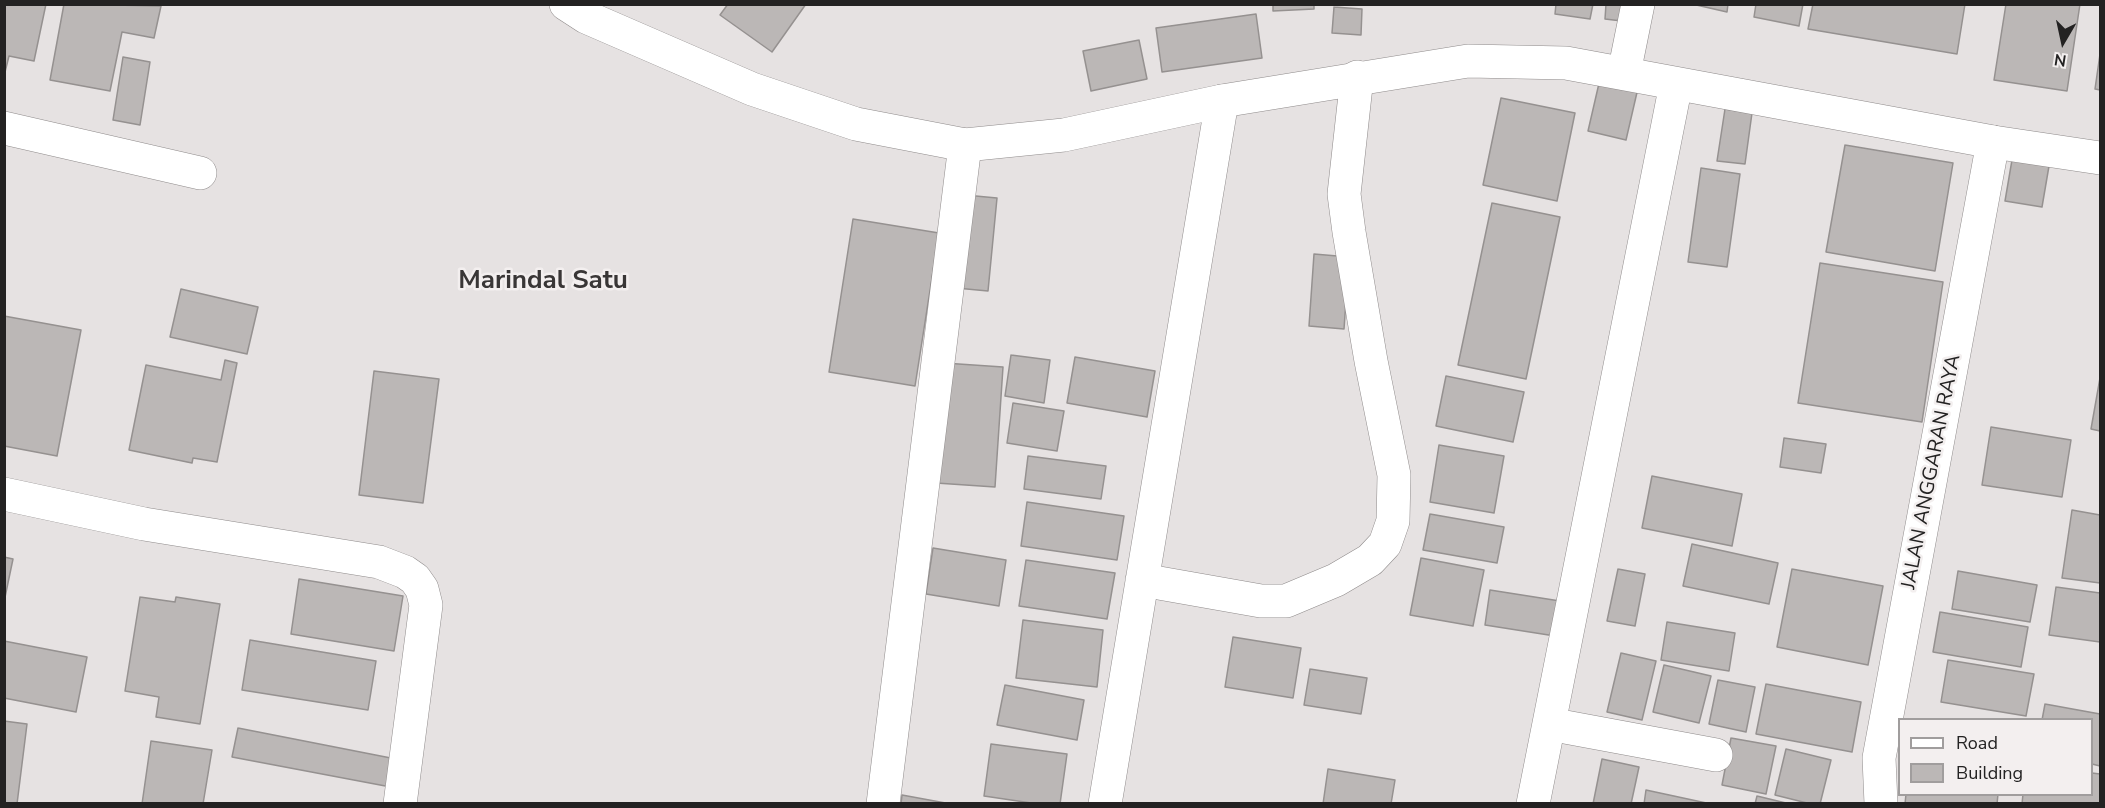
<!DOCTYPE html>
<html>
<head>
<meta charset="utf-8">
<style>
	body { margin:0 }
	#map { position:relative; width:2105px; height:808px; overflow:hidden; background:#e6e2e2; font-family:"Nunito Sans",sans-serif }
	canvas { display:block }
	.frame { position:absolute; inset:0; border:6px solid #232222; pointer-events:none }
	.legend { position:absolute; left:1898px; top:718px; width:195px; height:78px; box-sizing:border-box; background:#f3efef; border:2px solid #a09d9d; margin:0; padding:8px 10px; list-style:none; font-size:18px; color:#232222 }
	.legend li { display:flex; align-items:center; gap:12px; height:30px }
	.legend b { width:30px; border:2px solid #a09d9d }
	.north { position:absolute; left:2033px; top:12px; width:60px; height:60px; -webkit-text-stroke:4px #f3efef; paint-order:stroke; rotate:189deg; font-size:16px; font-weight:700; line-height:24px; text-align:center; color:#232222 }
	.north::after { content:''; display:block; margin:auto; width:21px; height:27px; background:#232222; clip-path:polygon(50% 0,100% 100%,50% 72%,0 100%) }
</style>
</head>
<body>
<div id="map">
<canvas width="2105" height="808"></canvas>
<div class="frame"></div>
<ul class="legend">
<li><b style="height:8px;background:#fff"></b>Road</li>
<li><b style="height:16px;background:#bbb7b6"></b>Building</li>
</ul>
<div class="north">N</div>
</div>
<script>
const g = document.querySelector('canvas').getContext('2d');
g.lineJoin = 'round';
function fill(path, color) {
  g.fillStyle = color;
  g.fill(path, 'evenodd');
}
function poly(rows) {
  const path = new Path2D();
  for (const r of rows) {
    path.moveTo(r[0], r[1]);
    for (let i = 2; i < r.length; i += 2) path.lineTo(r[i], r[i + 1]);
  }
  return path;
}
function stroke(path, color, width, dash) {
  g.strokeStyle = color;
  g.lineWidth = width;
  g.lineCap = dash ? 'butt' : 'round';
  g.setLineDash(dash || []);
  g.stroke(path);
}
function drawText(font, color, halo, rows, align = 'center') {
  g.font = font + ' "Nunito Sans",sans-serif';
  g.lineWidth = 5;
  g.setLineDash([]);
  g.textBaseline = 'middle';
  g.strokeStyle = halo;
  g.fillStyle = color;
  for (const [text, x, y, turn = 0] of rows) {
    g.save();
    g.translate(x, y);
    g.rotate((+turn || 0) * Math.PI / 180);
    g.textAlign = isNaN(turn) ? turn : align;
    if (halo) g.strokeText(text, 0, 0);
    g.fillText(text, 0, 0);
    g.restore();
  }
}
const building = poly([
	[4,4,46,4,34,61,9,56,4,76,4,4],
	[64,4,161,6,154,38,122,32,110,91,50,80,64,4],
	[728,4,806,4,772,52,720,15,728,4],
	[1273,4,1314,4,1314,9,1273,11,1273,4],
	[1556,4,1593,4,1590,19,1555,14,1556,4],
	[1606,4,1632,4,1630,22,1605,19,1606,4],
	[1692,4,1728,4,1727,12,1692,4],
	[1756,4,1803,4,1799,26,1754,17,1756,4],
	[1813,4,1965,4,1957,54,1808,29,1813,4],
	[2006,4,2080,4,2067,91,1994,80,2006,4],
	[1334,7,1362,9,1361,35,1332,33,1334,7],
	[1256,14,1262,58,1162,72,1156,28,1256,14],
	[1139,40,1147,79,1091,91,1083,51,1139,40],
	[2100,54,2100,90,2095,89,2100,54],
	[123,57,150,62,140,125,113,120,123,57],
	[1600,79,1638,88,1626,140,1588,131,1600,79],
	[1501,98,1575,113,1557,201,1483,185,1501,98],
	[1725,109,1752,113,1745,164,1717,161,1725,109],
	[1845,145,1953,163,1935,271,1826,252,1845,145],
	[2012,160,2049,166,2042,207,2005,201,2012,160],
	[1701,168,1740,174,1727,267,1688,262,1701,168],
	[965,195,997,198,988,291,956,288,965,195],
	[1492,203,1560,217,1526,379,1458,365,1492,203],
	[853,219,939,233,915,386,829,372,853,219],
	[1314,254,1349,257,1344,329,1309,326,1314,254],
	[1820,263,1943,282,1922,422,1798,403,1820,263],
	[181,289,258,307,247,354,170,337,181,289],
	[4,316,81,330,57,456,4,446,4,316],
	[1011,355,1050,360,1044,403,1005,396,1011,355],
	[1075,357,1155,371,1147,417,1067,403,1075,357],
	[225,360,237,363,217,462,193,458,192,463,129,450,146,365,221,380,225,360],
	[944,363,1003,367,995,487,936,483,944,363],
	[374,371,439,379,423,503,359,495,374,371],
	[1446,376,1524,392,1513,442,1436,426,1446,376],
	[2100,378,2100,431,2091,429,2100,378],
	[1013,403,1064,411,1057,451,1007,443,1013,403],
	[1991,427,2071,440,2062,497,1982,485,1991,427],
	[1784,438,1826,444,1821,473,1780,467,1784,438],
	[1439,445,1504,456,1494,513,1430,502,1439,445],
	[1028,456,1106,466,1101,499,1024,489,1028,456],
	[1652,476,1742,494,1732,546,1642,528,1652,476],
	[1027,502,1124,516,1117,560,1021,546,1027,502],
	[2072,510,2100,515,2100,583,2062,578,2072,510],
	[1430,514,1504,527,1497,563,1423,550,1430,514],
	[1692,544,1778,563,1769,604,1683,586,1692,544],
	[933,548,1006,560,999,606,926,594,933,548],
	[4,557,13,559,4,602,4,557],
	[1421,558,1484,570,1473,626,1410,615,1421,558],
	[1026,560,1115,573,1107,619,1019,606,1026,560],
	[1618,569,1645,574,1635,626,1607,621,1618,569],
	[1792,569,1883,586,1868,665,1777,647,1792,569],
	[1958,571,2037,585,2030,622,1952,609,1958,571],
	[299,579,403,596,394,651,291,634,299,579],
	[2056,587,2100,593,2100,642,2049,635,2056,587],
	[1490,590,1560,601,1555,636,1485,625,1490,590],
	[140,597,175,602,176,597,220,604,200,724,156,717,159,697,125,691,140,597],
	[1940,612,2028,627,2021,667,1933,652,1940,612],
	[1023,620,1103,630,1097,687,1016,678,1023,620],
	[1667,622,1735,633,1729,671,1661,660,1667,622],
	[1233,637,1301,648,1293,698,1225,687,1233,637],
	[250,640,376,661,368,710,242,690,250,640],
	[4,641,87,657,76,712,4,698,4,641],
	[1621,653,1656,661,1642,720,1607,712,1621,653],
	[1948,660,2034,674,2026,716,1941,702,1948,660],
	[1664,665,1711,676,1699,723,1653,712,1664,665],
	[1310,669,1367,678,1361,714,1304,705,1310,669],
	[1718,680,1755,687,1746,732,1709,724,1718,680],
	[1766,684,1861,702,1852,752,1756,734,1766,684],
	[1005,685,1084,700,1077,740,997,725,1005,685],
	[2045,704,2100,714,2100,766,2092,764,2092,720,2042,720,2045,704],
	[4,721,27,724,17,804,4,804,4,721],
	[238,728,401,760,396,788,232,757,238,728],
	[1731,738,1776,746,1766,794,1722,785,1731,738],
	[151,741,212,750,203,804,142,804,151,741],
	[991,744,1067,754,1060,804,1038,804,984,796,991,744],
	[1786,749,1831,760,1820,804,1811,804,1775,795,1786,749],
	[1602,759,1639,767,1631,804,1593,804,1602,759],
	[1328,769,1395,780,1391,804,1323,804,1328,769],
	[2092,773,2100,774,2100,804,2022,804,2023,794,2092,794,2092,773],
	[1646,790,1711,804,1644,804,1646,790],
	[1906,794,1998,794,1997,804,1905,804,1906,794],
	[902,795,951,804,901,804,902,795],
	[1757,796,1790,804,1755,804,1757,796]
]);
const minor = poly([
	[1624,73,1638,4],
	[4,128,200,173],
	[4,494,144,524,379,562,405,572,415,579,422,589,426,605,400,804],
	[1142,580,1261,601,1286,601,1336,580,1370,560,1385,544,1393,521,1394,475,1371,361,1349,232,1344,194,1357,77],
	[1549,724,1716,755],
	[883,804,965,145],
	[1105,804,1222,101],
	[1533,804,1676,84],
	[1881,804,1879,758,1993,142]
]);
const tertiary = poly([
	[566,4,586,17,752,89,856,124,965,145,1064,135,1222,101,1468,61,1566,63,1993,142,2100,158]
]);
const streetNames = [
	["JALAN ANGGARAN RAYA",1932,472,-79]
];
const districtNames = [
	["Marindal Satu",543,282]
];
fill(building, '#bbb7b6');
stroke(building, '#959190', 1.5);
stroke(minor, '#8f8b8b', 34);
stroke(tertiary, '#8f8b8b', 34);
stroke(minor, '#fff', 33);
stroke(tertiary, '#fff', 33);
drawText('20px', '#232222', '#f3efef', streetNames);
drawText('bold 26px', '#393636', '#f3efef', districtNames);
</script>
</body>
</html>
